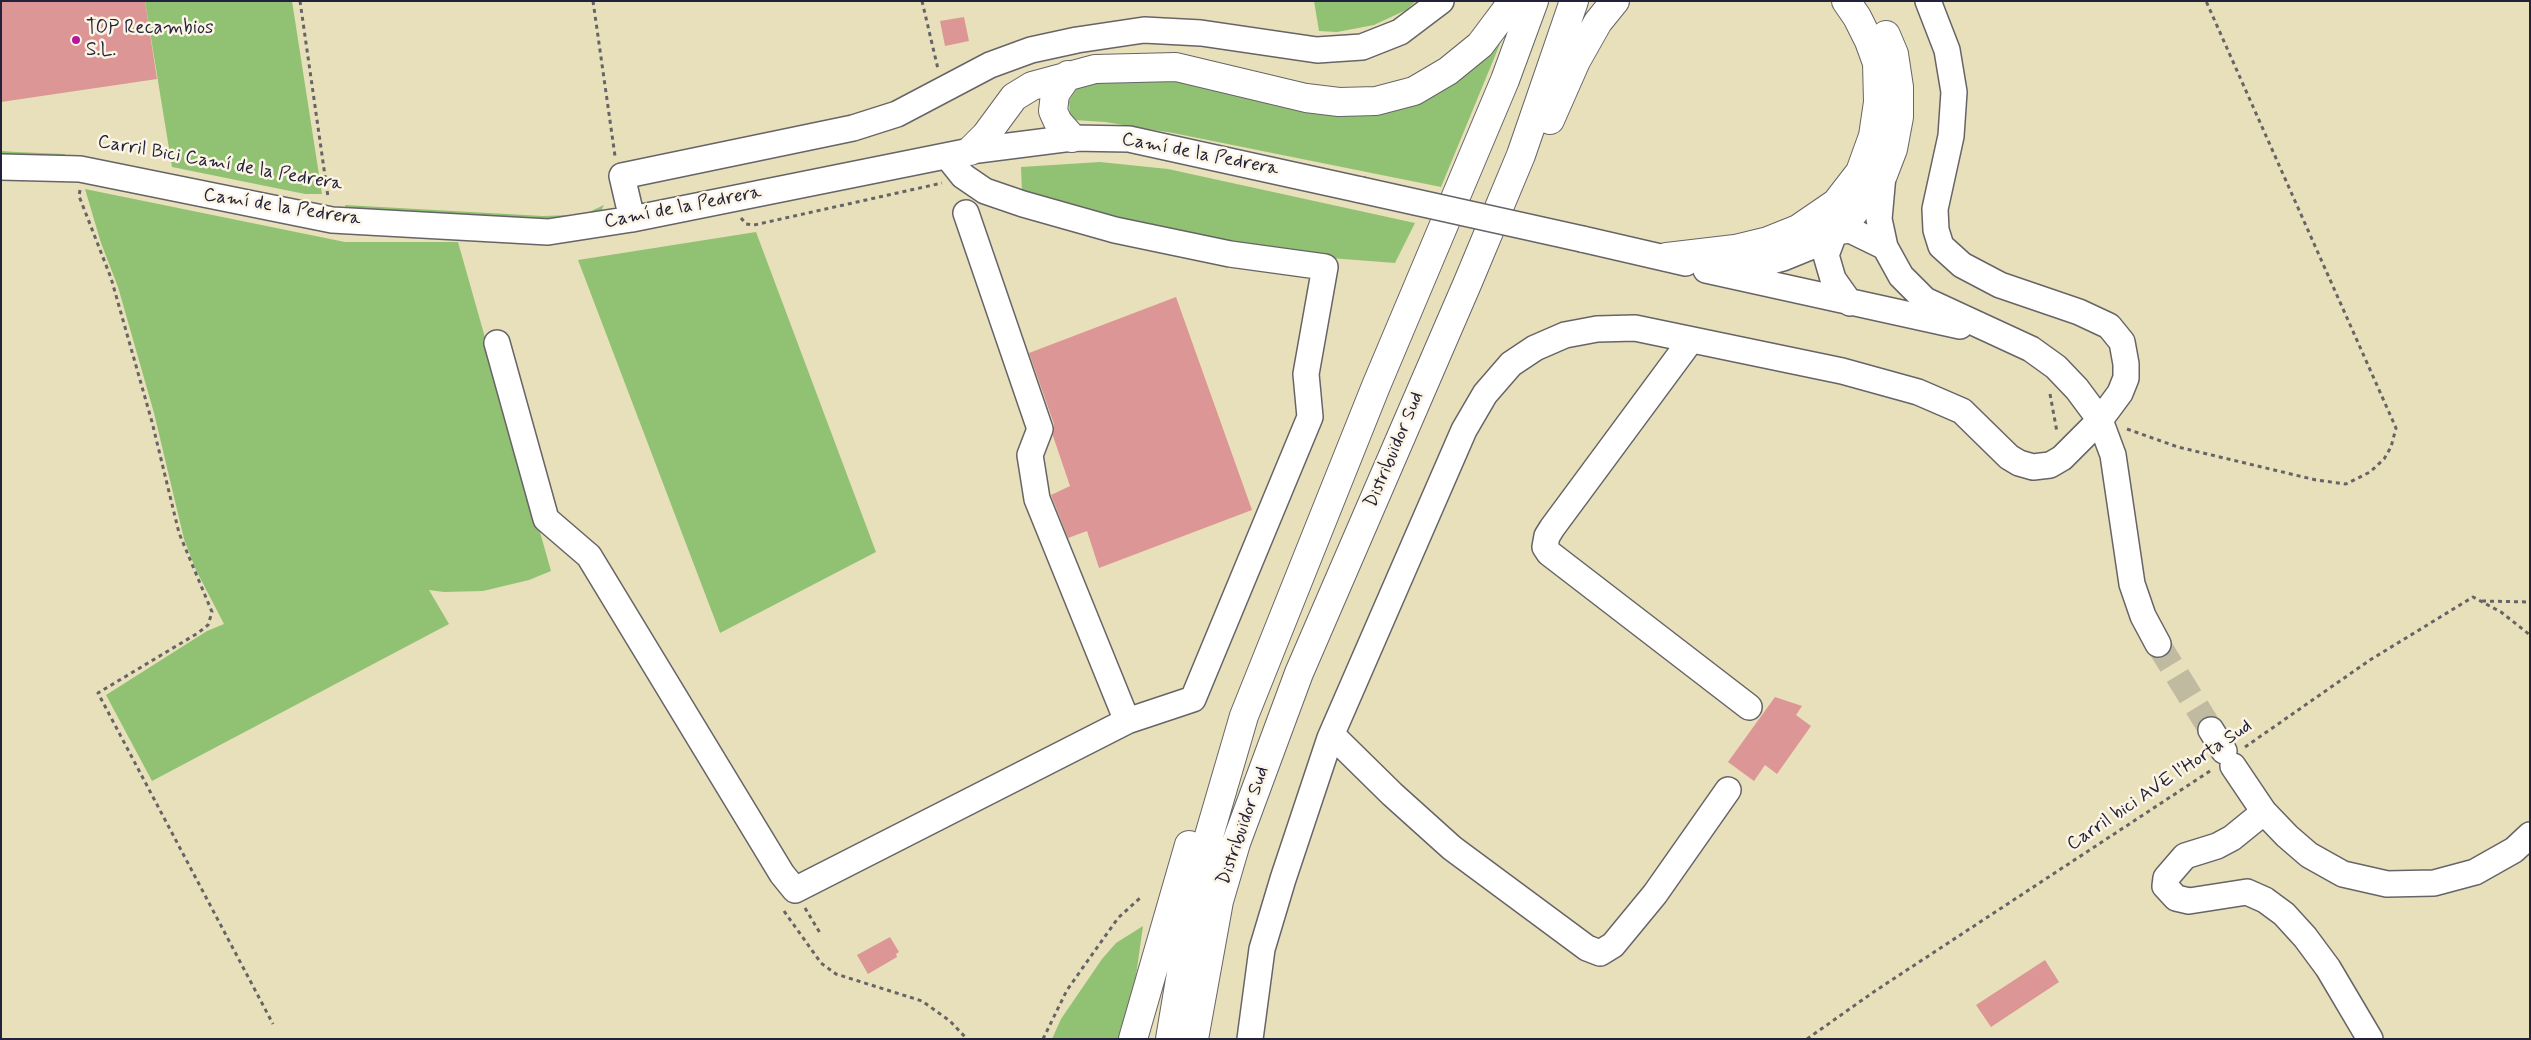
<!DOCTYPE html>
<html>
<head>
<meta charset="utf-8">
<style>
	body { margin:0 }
	#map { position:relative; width:2531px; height:1040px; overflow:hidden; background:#e8e0ba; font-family:Mynerve,sans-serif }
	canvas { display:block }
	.frame { position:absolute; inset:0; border:2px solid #22223b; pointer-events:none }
</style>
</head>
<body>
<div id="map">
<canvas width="2531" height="1040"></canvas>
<div class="frame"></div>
</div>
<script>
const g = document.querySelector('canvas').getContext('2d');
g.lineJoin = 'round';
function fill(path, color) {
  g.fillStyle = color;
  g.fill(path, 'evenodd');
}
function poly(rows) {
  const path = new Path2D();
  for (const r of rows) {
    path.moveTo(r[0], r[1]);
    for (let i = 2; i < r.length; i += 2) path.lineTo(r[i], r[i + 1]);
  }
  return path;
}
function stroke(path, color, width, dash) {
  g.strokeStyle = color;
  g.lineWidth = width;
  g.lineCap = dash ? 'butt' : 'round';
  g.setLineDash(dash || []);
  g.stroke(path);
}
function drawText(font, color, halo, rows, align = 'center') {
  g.font = font + ' Mynerve,sans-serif';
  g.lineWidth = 5;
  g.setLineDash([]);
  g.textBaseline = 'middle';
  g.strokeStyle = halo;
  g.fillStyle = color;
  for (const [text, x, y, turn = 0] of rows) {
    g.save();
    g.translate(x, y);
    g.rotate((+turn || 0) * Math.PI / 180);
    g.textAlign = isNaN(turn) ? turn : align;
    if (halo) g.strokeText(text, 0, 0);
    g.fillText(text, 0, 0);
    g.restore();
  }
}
const green = poly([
	[145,1,292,1,322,194,305,194,172,167],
	[1314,1,1416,1,1406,10,1374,25,1337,32,1319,31],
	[1502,39,1441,187,1173,133,1105,122,1074,120,1070,116,1069,101,1077,88,1092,83,1167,80,1199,85,1275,103,1459,79],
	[1,151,16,152,65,154,64,159,1,157],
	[1100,162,1168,169,1415,223,1395,263,1330,258,1136,225,1022,193,1021,167],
	[85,189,345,242,458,242,551,571,529,580,483,591,444,592,429,590,449,624,152,781,106,695,207,631,224,624,196,570,184,539,154,413,118,287,101,243],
	[345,205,543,216,571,215,589,212,604,205,600,213,539,221,346,209],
	[756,232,876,552,720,633,578,260],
	[1143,926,1131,1011,1122,1039,1052,1039,1061,1019,1102,959,1116,943]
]);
const building = poly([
	[1,1,145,1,157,79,1,102],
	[964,17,969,41,945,46,940,21],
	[1176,297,1252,510,1099,568,1087,531,1068,538,1051,495,1070,486,1053,436,1054,424,1029,353],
	[1775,697,1802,706,1796,715,1811,726,1777,774,1765,765,1754,781,1728,762],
	[890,937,899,952,896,954,897,957,868,974,857,955],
	[2045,960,2059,982,1991,1027,1976,1005]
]);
const minorTunnel = poly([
	[2158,644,2211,730]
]);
const path = poly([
	[300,1,328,197],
	[593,1,615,156],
	[922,1,938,69],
	[80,190,79,196,111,278,152,422,179,533,212,612,208,625,198,633,98,693,273,1024],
	[741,218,746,224,754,225,942,183],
	[2050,394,2057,432],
	[2127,429,2178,447,2316,480,2346,484,2370,472,2384,459,2391,447,2396,428,2206,1],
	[2482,601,2530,602],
	[2245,747,2370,660,2473,597,2501,612,2530,635],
	[805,908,820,933],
	[784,911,821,963,836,974,922,1001,950,1021,967,1039],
	[1043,1039,1067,990,1118,918,1140,898],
	[1807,1039,1875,991,2213,769]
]);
const minor = poly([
	[1,167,80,169,332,220,548,232,632,219,970,151,1072,138,1129,139,1361,190],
	[1883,175,1879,219,1885,247,1901,276,1925,300,2031,349,2056,367,2077,389,2100,420,2113,455,2132,584,2143,616,2158,644],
	[966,213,1040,429,1030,455,1037,499,1127,721],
	[632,219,622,176,853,128,897,114,990,65,1031,50,1077,40,1144,30,1201,33,1317,50,1362,47,1400,32,1441,1],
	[1837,226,1826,255,1833,279,1850,303],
	[1821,234,1850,230,1885,247],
	[1582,239,1686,263],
	[1725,268,1750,267,1783,258,1810,247,1834,233],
	[1706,270,1960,326],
	[1691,340,1552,528,1547,536,1545,547,1549,553,1749,707],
	[497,343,546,519,589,556,782,874,795,890,1127,721,1193,699,1310,417,1306,374,1325,267,1230,254,1115,230,1023,204,985,191,963,176,947,156],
	[2211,730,2224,751],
	[1332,735,1392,794,1452,848,1587,948,1600,953,1613,945,1655,894,1728,790],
	[2233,766,2264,812,2287,836,2309,855,2343,874,2387,884,2434,883,2475,872,2514,850,2530,835],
	[2264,812,2232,838,2217,846,2185,856,2166,878,2165,886,2176,898,2189,901,2247,892,2265,900,2284,914,2305,937,2328,968,2370,1039],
	[1250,1039,1262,949,1283,879,1330,738,1464,430,1485,394,1511,364,1535,348,1565,335,1597,329,1635,328,1842,371,1918,392,1962,411,2009,457,2019,463,2033,467,2050,465,2062,458,2100,420,2120,393,2126,378,2126,364,2122,342,2109,326,2079,312,2000,285,1962,265,1941,246,1936,230,1935,209,1951,136,1954,92,1947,50,1928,1]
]);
const highway = poly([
	[1068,75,1055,94,1053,111,1058,122,1072,138],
	[1550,120,1576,61,1598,22,1615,1],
	[970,151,986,135,1014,97,1032,86,1095,69,1176,67,1306,98,1339,102,1376,101,1414,91,1448,71,1480,45,1513,1],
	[1834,233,1848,220,1883,175,1893,149,1899,117,1899,87,1894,54,1886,35],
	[1667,257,1735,249,1768,241,1798,229,1836,203,1860,172,1873,136,1878,102,1877,63,1869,41,1857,17,1846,1],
	[1133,1039,1189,845],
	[1170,1039,1191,914,1206,846,1244,716,1376,386,1505,80,1534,1],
	[1194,1039,1219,901,1236,843,1299,673,1468,282,1521,155,1574,1]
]);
const minorBridge = poly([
	[1361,190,1582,239]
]);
const markers = [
	[76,40,5,"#b5179e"]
];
const poiNames = [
	["TOP Recambios",86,29],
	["S.L.",86,51]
];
const streetNames = [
	["Camí de la Pedrera",1200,155,11],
	["Carril Bici Camí de la Pedrera",220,164,10],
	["Camí de la Pedrera",282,208,9],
	["Camí de la Pedrera",683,208,-11],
	["Distribuïdor Sud",1395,450,-67],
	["Carril bici AVE l'Horta Sud",2160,786,-34],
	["Distribuïdor Sud",1244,826,-71]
];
fill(green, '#91c273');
fill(building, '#dc9695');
stroke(minorTunnel, '#c0baa1', 25, [25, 12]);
stroke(minor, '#676467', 28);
stroke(highway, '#676467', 30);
stroke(path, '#676467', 3, [4, 4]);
stroke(minor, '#fff', 25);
stroke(highway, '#fff', 28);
stroke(minorBridge, '#676467', 28, []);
stroke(minorBridge, '#fff', 25);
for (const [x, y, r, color] of markers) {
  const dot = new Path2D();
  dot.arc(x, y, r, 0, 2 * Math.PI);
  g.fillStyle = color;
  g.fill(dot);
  stroke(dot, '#fcf5e5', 2);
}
drawText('19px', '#22223b', '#fcf5e5', poiNames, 'left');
drawText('19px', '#22223b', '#fcf5e5', streetNames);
</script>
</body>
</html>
